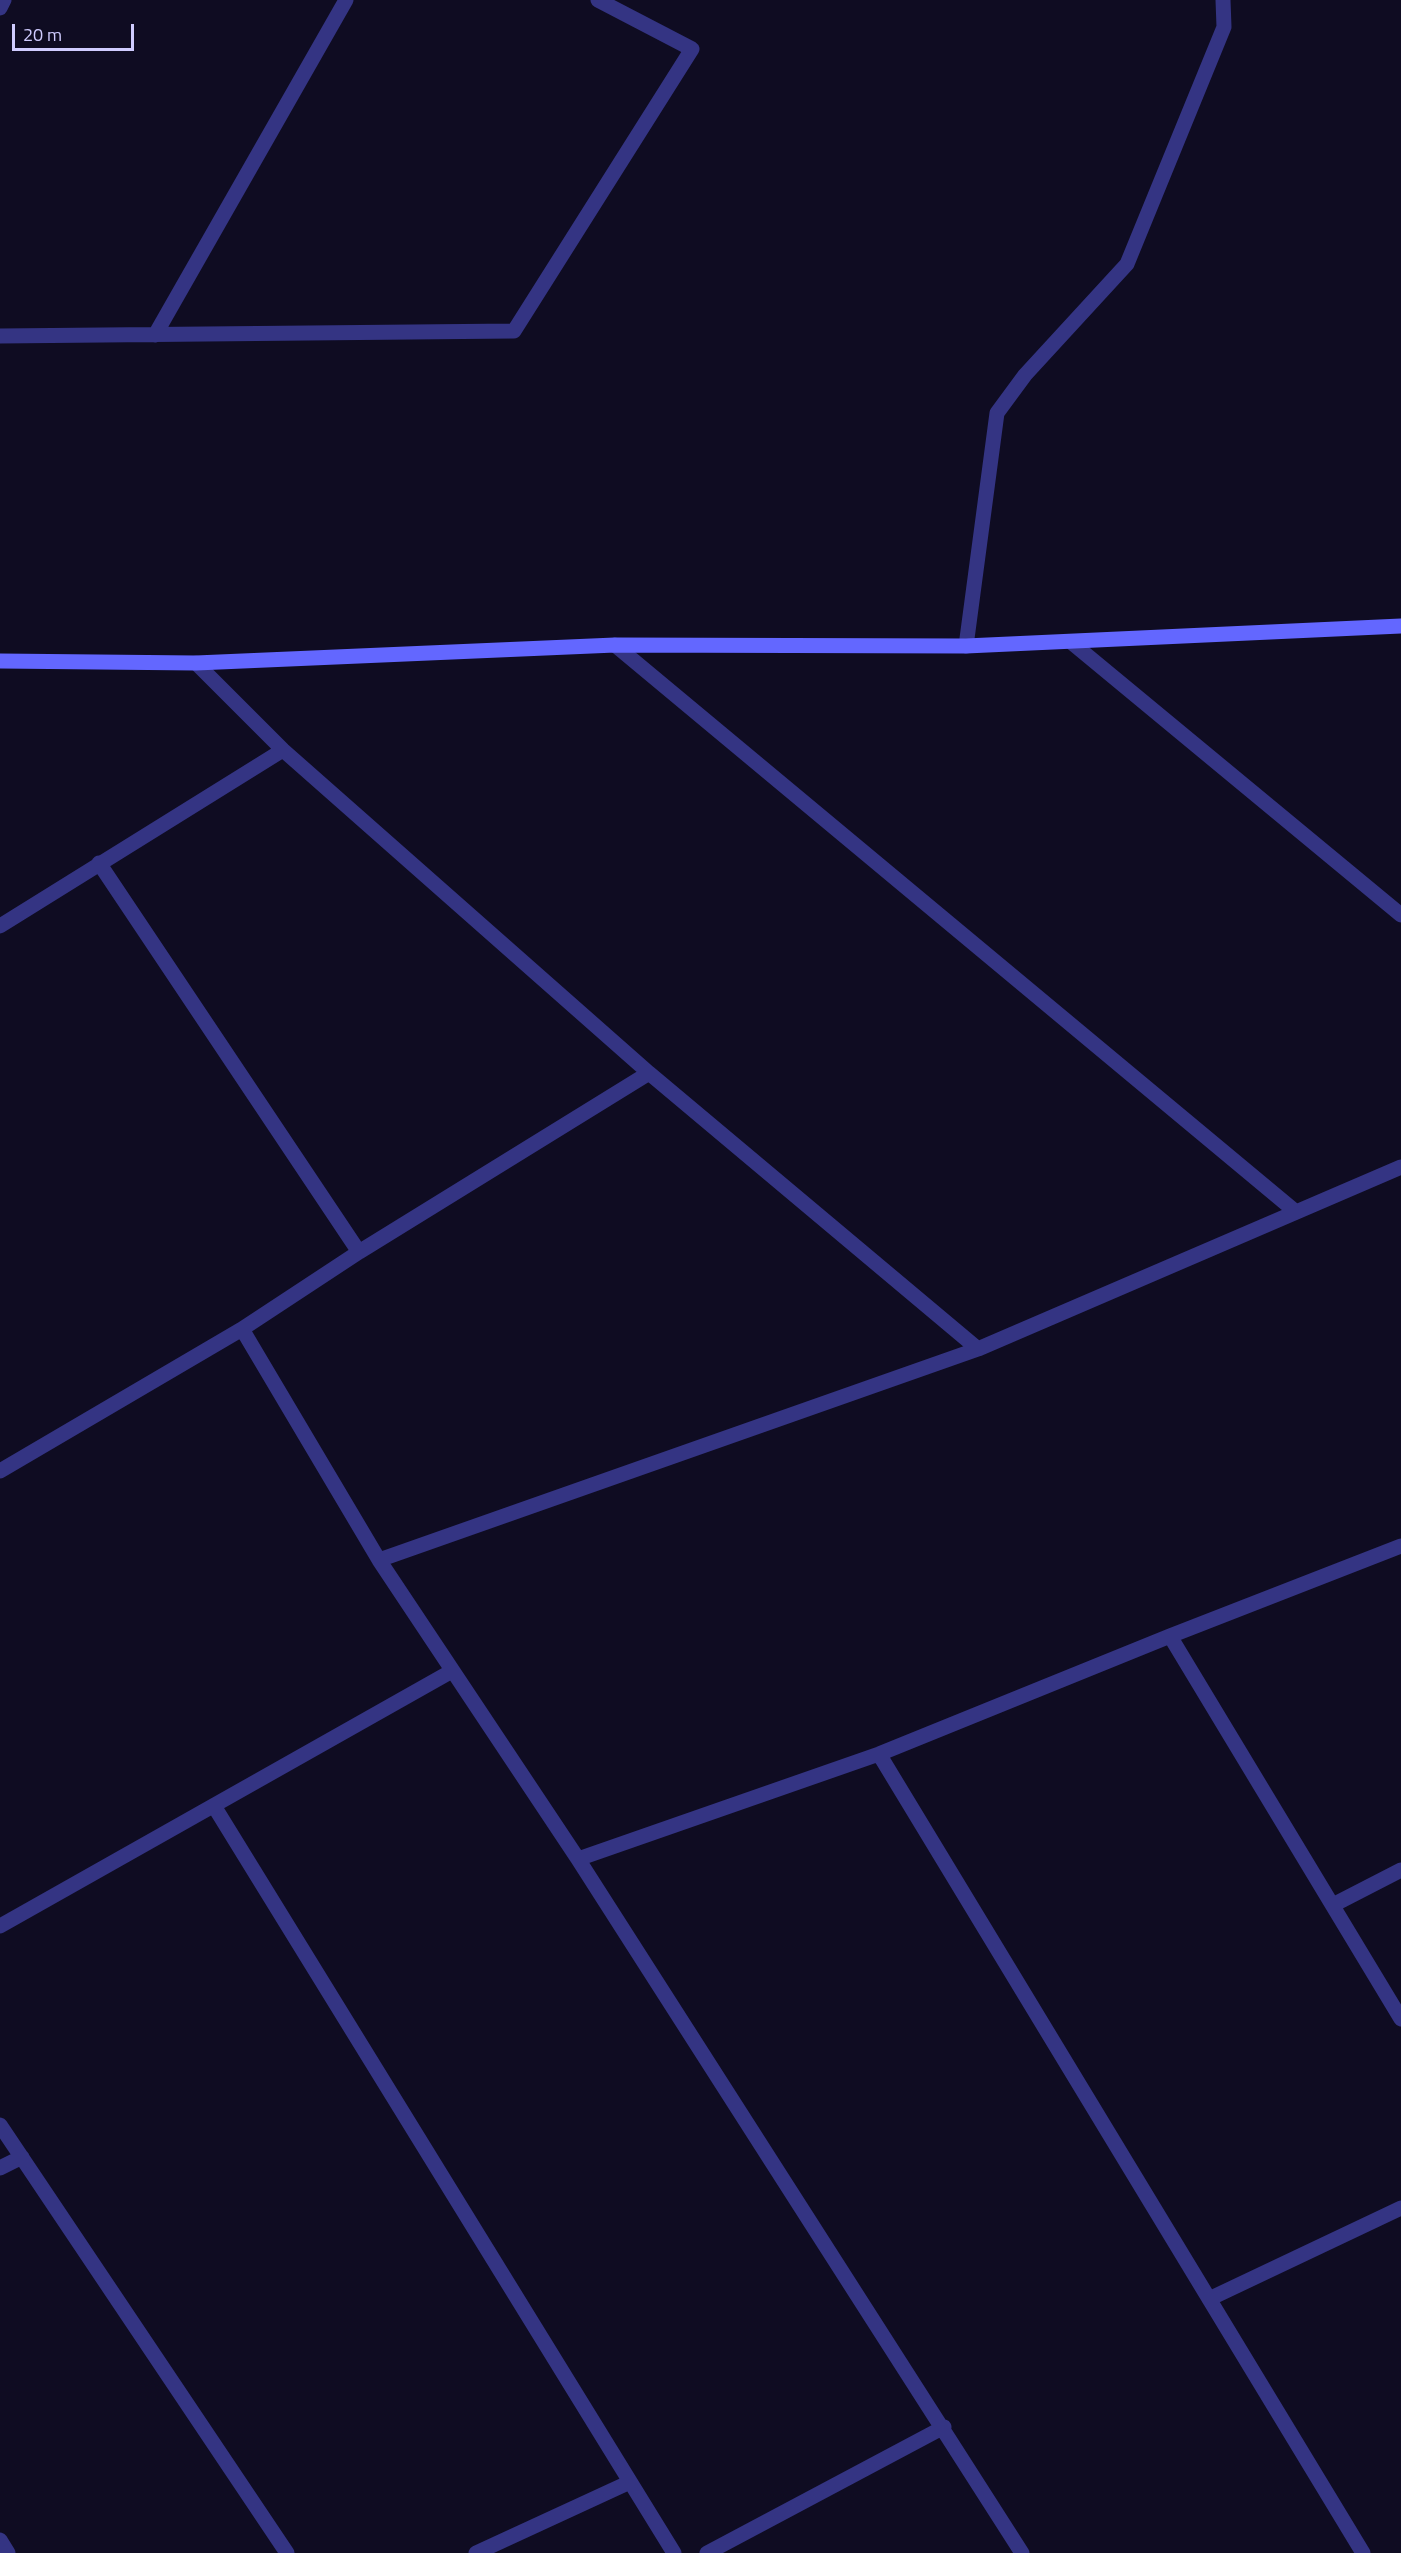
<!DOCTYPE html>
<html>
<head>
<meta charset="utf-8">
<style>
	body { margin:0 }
	#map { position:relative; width:1401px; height:2553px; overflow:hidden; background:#0f0c22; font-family:"Titillium Web",sans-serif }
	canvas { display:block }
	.scale { position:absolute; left:12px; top:24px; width:122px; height:27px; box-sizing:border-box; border:3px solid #d0ccff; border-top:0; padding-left:8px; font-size:18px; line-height:21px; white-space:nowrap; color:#d0ccff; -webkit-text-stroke:4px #0f0c22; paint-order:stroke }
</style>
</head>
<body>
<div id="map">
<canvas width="1401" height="2553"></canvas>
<div class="scale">20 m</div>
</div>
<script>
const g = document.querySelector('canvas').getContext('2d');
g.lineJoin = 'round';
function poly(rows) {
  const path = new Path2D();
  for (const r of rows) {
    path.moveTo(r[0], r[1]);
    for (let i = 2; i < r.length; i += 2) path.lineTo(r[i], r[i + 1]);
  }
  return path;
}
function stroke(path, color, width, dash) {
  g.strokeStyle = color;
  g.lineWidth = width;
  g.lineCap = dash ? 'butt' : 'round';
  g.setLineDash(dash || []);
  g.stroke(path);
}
const street = poly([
	[0,8,4,0],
	[155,335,346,0],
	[0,336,514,331,692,49,598,0],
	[1071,642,1401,915],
	[615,645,1296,1212],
	[966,646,997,413,1025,375,1127,264,1224,27,1223,0],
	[196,663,283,750,649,1073,978,1349],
	[99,863,359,1252],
	[0,926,283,750],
	[242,1329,379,1560,578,1859,1022,2553],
	[0,1471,242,1329,359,1252,649,1073],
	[379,1560,978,1349,1401,1167],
	[1170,1636,1401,2019],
	[879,1754,1363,2553],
	[214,1806,674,2553],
	[578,1859,879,1754,1170,1636,1401,1546],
	[1333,1905,1401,1870],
	[0,1926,452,1671],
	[0,2125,287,2553],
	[0,2168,22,2157],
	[1209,2299,1401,2208],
	[0,2540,8,2553],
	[476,2553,630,2482],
	[707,2553,944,2427]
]);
const secondary = poly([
	[0,661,196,663,615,645,966,646,1401,626]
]);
stroke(street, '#343483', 15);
stroke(secondary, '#6367ff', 15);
</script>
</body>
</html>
